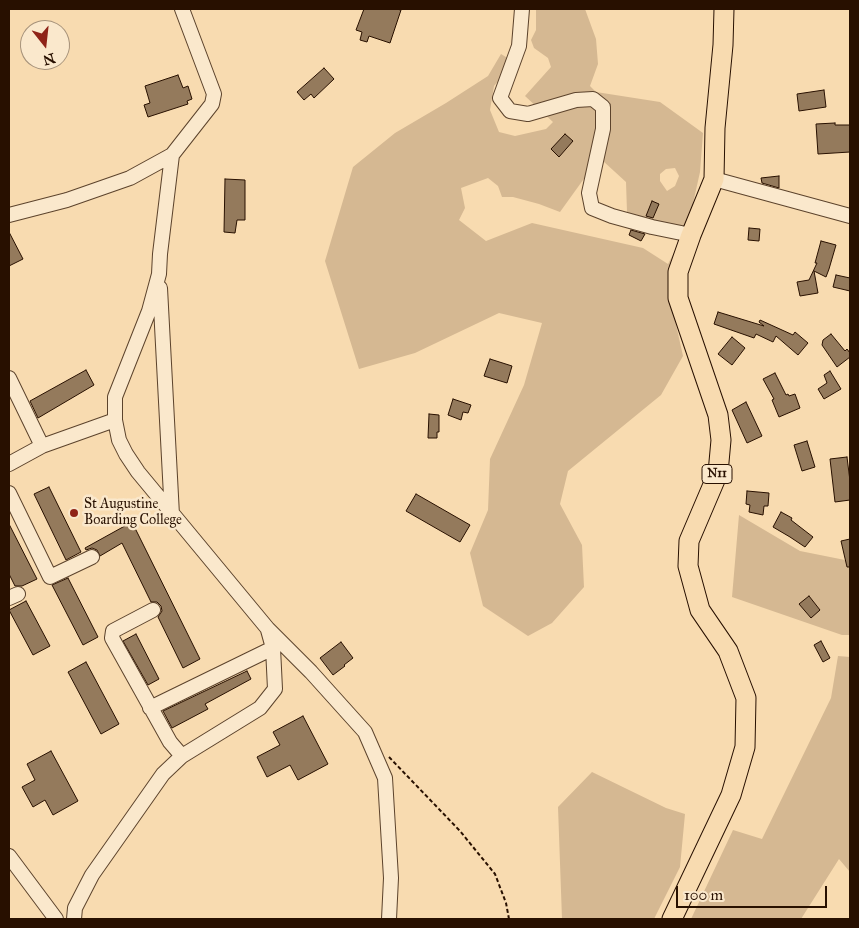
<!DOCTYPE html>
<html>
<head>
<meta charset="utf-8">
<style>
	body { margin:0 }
	#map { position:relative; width:859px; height:928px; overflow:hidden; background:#f8dbb0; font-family:"IM FELL Great Primer",serif }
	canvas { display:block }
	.frame { position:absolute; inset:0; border:10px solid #281000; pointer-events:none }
	.north { position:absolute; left:20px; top:20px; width:50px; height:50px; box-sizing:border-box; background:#fae8cc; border:1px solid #a6927a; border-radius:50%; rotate:164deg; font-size:14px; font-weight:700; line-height:20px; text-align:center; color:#281000 }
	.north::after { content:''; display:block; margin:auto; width:18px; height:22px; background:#8f2418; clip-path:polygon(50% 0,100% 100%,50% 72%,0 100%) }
	.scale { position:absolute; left:676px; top:886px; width:151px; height:22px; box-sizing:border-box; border:2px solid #281000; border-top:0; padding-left:6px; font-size:15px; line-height:18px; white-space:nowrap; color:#281000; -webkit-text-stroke:4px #fae8cc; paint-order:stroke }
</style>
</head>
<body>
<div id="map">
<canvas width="859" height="928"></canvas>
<div class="frame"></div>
<div class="north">N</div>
<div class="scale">100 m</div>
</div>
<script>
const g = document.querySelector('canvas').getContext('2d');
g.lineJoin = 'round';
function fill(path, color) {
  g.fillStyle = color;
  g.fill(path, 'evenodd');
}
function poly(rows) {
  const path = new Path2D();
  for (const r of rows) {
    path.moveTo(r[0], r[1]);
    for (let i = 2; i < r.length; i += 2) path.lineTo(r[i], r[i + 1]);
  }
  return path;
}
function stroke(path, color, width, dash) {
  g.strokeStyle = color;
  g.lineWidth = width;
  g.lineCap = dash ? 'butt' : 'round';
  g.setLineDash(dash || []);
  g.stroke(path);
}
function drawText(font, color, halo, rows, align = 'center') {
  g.font = font + ' "IM FELL Great Primer",serif';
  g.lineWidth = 5;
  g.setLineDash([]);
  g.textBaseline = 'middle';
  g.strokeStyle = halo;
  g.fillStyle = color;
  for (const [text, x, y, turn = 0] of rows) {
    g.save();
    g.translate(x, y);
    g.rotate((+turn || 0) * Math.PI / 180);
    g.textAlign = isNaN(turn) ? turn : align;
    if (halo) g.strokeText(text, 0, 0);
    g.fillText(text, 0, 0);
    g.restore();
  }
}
const green = poly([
	[536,9,585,9,596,39,598,64,590,86,596,92,660,102,703,133,700,172,671,302,683,356,661,395,568,471,560,504,582,545,584,587,552,623,528,636,483,606,470,553,488,510,490,459,524,385,542,323,499,313,415,353,359,369,325,261,353,167,395,133,446,103,488,76,501,54,514,62,494,86,490,110,499,132,515,136,546,129,553,122,525,96,551,67,548,58,534,48,531,40,536,30],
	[603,161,626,182,627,212,648,234,681,239,668,264,643,248,532,223,486,241,459,220,465,208,461,188,488,178,498,186,502,197,513,197,539,204,560,212,583,180],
	[675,168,679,176,675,186,667,191,660,181,660,174,666,169],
	[739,515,800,551,850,561,850,635,842,635,732,597],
	[838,656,850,657,850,872,839,859,801,919,691,919,733,830,762,839,831,698],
	[592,772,666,808,685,814,680,867,654,919,562,919,558,807]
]);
const building = poly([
	[364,9,396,9,401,10,390,43,369,36,367,42,360,40,362,32,356,30,364,9],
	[324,68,334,79,314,98,311,94,304,100,297,92,324,68],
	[178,75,183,88,188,86,192,99,187,101,188,104,148,117,144,105,150,103,145,86,178,75],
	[824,90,826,107,799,111,797,94,824,90],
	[835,123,835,125,850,125,850,152,818,154,816,124,835,123],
	[565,134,573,141,559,157,551,149,565,134],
	[779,176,779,188,762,183,761,178,779,176],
	[225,179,245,180,245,220,237,220,235,233,224,232,225,179],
	[652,201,659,204,653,218,646,216,652,201],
	[749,228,760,229,759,241,748,240,749,228],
	[631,230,645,234,641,241,629,235,631,230],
	[9,232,23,259,9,266,9,232],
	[821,241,836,245,829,269,826,277,814,271,818,293,800,296,797,282,809,280,817,263,815,263,821,241],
	[836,275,850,278,850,291,833,287,836,275],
	[718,312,764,326,759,322,760,320,793,335,795,332,808,343,798,355,776,336,773,342,756,334,754,338,714,324,718,312],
	[831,334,845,351,847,349,850,353,850,357,837,367,822,345,823,340,831,334],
	[732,337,745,348,732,365,718,354,732,337],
	[490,359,512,366,507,383,484,376,490,359],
	[86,370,94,385,38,418,30,401,86,370],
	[830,371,841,389,824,399,818,389,827,383,824,375,830,371],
	[775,373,786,395,788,394,789,396,795,394,800,408,779,417,772,400,774,399,763,379,775,373],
	[453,399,471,405,468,413,463,412,461,420,448,415,453,399],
	[746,402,762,436,747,443,732,410,746,402],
	[429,414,439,415,439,432,437,432,437,438,428,438,429,414],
	[807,441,815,467,802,471,794,445,807,441],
	[847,457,850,481,850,500,835,502,830,459,847,457],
	[49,487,81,552,66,560,34,494,49,487],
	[747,491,769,493,768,506,764,506,763,515,749,512,750,505,746,504,747,491],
	[416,494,470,525,460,542,406,511,416,494],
	[781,512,792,518,791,520,813,537,805,547,790,537,773,527,781,512],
	[132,522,200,659,183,668,158,617,162,611,161,606,157,602,151,602,122,543,100,556,97,550,92,548,86,550,85,548,132,522],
	[9,524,37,579,22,586,15,586,9,574,9,524],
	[850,539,850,567,847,567,841,541,850,539],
	[68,578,98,637,83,645,52,585,68,578],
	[809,596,820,610,811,618,799,604,809,596],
	[26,601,50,646,33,655,9,610,26,601],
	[136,634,159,679,148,685,123,641,136,634],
	[821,641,830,658,823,662,814,645,821,641],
	[341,642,353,658,344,665,345,666,333,675,320,658,341,642],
	[86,662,119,724,101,734,68,672,86,662],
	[247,671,251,679,205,704,208,709,172,728,163,711,247,671],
	[303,716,328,764,298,780,290,765,267,777,257,757,280,745,273,732,303,716],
	[51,751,78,801,53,815,45,800,33,807,22,787,35,780,27,764,51,751]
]);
const path = poly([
	[389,757,460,831,495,874,506,903,509,919]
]);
const minor = poly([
	[182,9,214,94,212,104,172,155,160,254,159,274,149,311,115,397,115,420,119,440,126,454,138,472,268,629,311,672,365,732,385,778,391,878,389,919],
	[522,9,519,46,500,98,510,111,528,114,576,100,593,99,603,107,603,129,589,193,592,208,612,216,652,227,691,235],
	[714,179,850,216],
	[9,215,67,200,130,178,172,155],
	[160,288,172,515],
	[9,378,42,446],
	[9,464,42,446,115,420],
	[9,493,50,577,92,557],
	[9,598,18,594],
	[153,610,113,631,112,638,170,742,182,756],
	[150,708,273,648],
	[9,856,56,919],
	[74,919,75,908,92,875,163,774,182,756,260,708,275,689,273,648,268,630]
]);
const highway = poly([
	[672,919,731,795,745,747,746,698,728,651,700,610,688,566,689,541,718,473,721,440,718,415,678,298,678,272,691,235,714,179,715,128,723,45,724,9]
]);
const markers = [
	[74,513,5,"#8f2418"]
];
const shields = [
	[717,474,30]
];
const shieldNames = [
	["N11",717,474]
];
const poiNames = [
	["St Augustine",84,505],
	["Boarding College",84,521]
];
fill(green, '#d5b892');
fill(building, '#947a5c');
stroke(building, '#281000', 1);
stroke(minor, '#5c432c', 16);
stroke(highway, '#281000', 21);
stroke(path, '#281000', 2, [4, 2.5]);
stroke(minor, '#fae8cc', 14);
stroke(highway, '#f8dbb0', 19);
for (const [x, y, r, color] of markers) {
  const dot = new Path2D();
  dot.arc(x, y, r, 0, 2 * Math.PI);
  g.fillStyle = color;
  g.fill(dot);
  stroke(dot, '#fae8cc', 2);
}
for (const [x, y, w] of shields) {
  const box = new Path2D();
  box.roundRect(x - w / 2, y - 9.5, w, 19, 4);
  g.fillStyle = '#fae8cc';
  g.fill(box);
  stroke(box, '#281000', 1);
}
drawText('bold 12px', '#281000', null, shieldNames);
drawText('14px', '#281000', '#fae8cc', poiNames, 'left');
</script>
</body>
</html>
